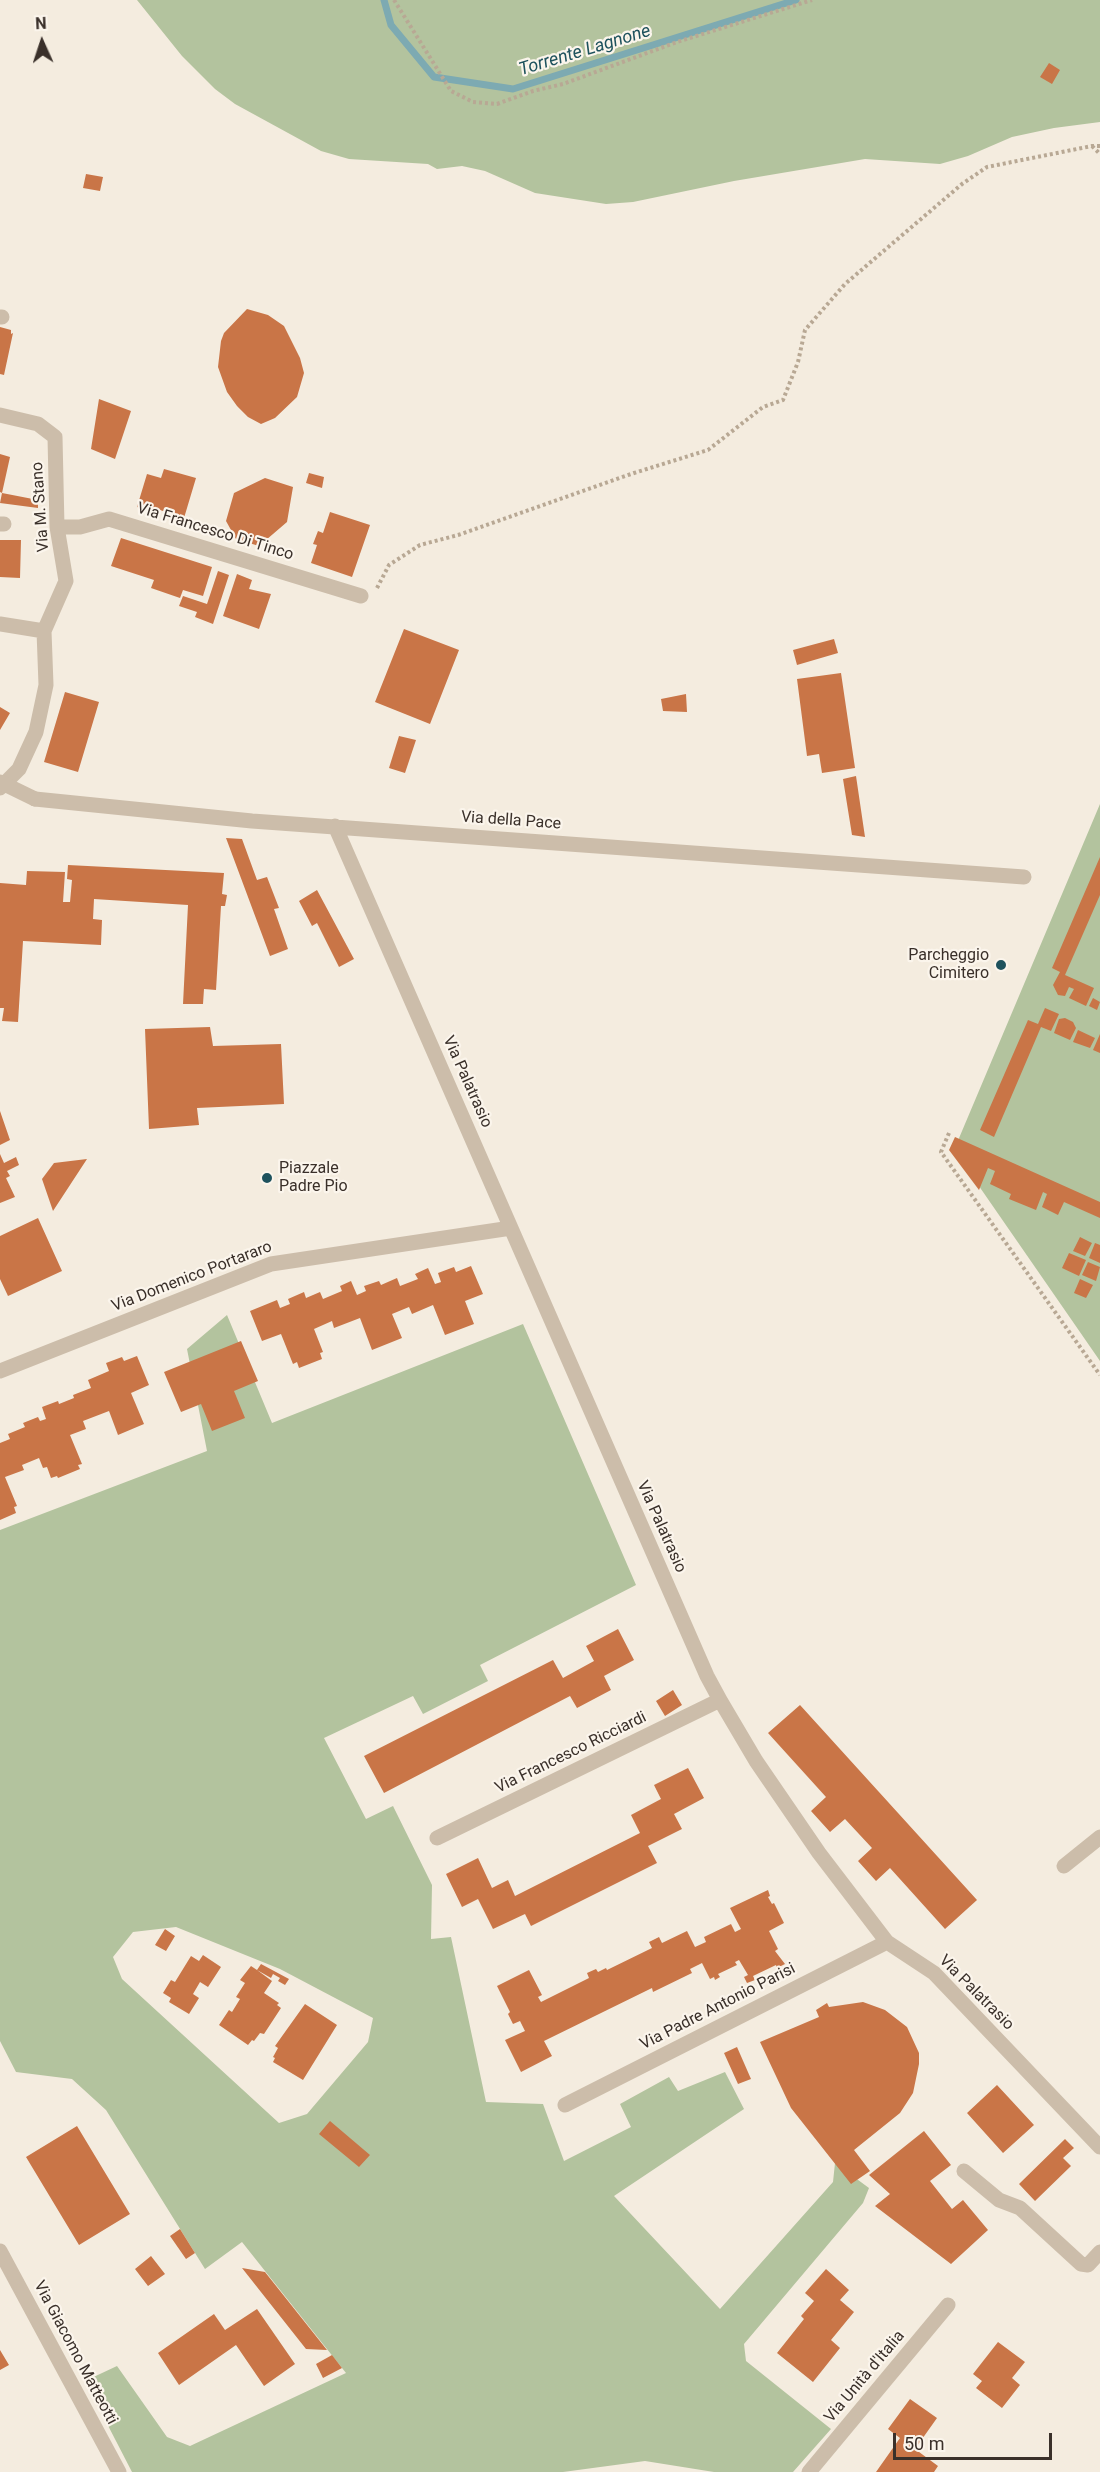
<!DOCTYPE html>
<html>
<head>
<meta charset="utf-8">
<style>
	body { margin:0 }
	#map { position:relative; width:1100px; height:2472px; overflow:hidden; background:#f4ecdf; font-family:Roboto,sans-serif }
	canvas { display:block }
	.north { position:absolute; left:12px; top:12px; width:60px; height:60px; -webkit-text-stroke:4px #fbf5ec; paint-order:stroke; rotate:357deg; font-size:16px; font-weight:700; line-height:24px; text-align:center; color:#3a302a }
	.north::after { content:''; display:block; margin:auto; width:21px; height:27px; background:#3a302a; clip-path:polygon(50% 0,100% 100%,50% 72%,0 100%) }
	.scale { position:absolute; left:893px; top:2433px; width:159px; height:27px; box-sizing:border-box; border:3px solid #3a302a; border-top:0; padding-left:8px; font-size:18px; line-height:21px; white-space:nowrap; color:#3a302a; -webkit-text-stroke:4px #fbf5ec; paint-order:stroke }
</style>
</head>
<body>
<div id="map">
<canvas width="1100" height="2472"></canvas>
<div class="north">N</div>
<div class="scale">50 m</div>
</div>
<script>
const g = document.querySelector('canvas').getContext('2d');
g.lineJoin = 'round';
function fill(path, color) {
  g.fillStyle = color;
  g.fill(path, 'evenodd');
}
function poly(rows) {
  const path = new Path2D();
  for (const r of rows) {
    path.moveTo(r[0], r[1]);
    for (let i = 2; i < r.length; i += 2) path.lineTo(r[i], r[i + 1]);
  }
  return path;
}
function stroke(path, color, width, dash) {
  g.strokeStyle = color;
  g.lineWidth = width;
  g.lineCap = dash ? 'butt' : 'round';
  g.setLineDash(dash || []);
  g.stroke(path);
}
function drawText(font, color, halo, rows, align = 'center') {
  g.font = font + ' Roboto,sans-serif';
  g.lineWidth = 4.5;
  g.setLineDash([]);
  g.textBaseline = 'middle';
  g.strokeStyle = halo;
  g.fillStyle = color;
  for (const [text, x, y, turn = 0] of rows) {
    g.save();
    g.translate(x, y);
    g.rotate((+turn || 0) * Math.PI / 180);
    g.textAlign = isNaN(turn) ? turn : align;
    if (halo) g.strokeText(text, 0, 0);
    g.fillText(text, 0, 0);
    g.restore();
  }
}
const green = poly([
	[137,0,1100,0,1100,122,1054,128,1012,137,968,156,940,164,865,159,734,181,633,202,606,204,535,193,485,171,462,166,437,169,428,164,349,159,321,151,235,104,215,89,182,56],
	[1100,804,1100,1361,954,1150],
	[227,1315,272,1423,523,1324,636,1585,480,1665,488,1681,423,1714,413,1696,324,1738,366,1819,393,1806,432,1885,431,1939,451,1937,486,2102,543,2104,564,2161,631,2127,620,2104,669,2077,678,2091,725,2072,744,2109,614,2196,720,2309,833,2182,835,2163,869,2188,863,2203,744,2344,746,2361,831,2429,793,2472,714,2472,645,2461,563,2472,132,2472,85,2381,117,2366,167,2437,190,2446,346,2373,242,2242,205,2269,106,2110,72,2079,16,2072,0,2041,0,1530,207,1451,187,1349],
	[176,1927,280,1969,373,2018,368,2042,307,2114,279,2123,122,1979,113,1957,133,1932]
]);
const stream = poly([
	[384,0,391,25,434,77,513,89,796,0]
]);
const building = poly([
	[1049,63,1060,70,1052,84,1040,77],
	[86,174,103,177,100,191,83,188],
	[247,309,268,315,284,326,300,358,304,373,297,397,275,418,261,424,248,417,237,406,227,392,218,367,221,341,224,333],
	[0,327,11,330,11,334,13,333,4,375,0,374],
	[99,399,131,411,115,459,91,449],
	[0,454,10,457,2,493,0,492],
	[164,469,196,478,184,518,154,508,153,512,137,507,147,474,161,478],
	[309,473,324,477,322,488,306,483],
	[265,478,293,487,287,522,259,546,236,539,226,521,234,493],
	[2,493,38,500,38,508,0,503],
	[330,512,370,525,352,577,311,563,317,545,313,544,318,531,323,533],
	[121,538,212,567,203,596,183,590,180,598,151,588,154,580,111,566],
	[0,540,21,540,20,578,0,577],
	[218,571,229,575,213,624,195,617,197,612,179,606,183,596,207,604],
	[237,574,252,580,249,589,271,594,259,629,223,616],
	[404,629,459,650,430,724,375,702],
	[834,639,838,653,797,665,793,650],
	[841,673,855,768,822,773,819,754,807,756,797,679],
	[65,692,99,702,78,772,44,762],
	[686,694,687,712,663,711,661,699],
	[0,707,10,713,0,730],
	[399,736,416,740,405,773,389,768],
	[856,776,865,837,852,835,843,779],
	[226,838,242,839,257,880,267,877,279,908,274,909,288,949,270,956],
	[1100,857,1100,895,1065,975,1094,988,1086,1006,1069,998,1074,989,1069,987,1065,996,1058,995,1053,985,1060,972,1052,968],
	[68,865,224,873,222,894,227,895,225,906,221,906,216,990,204,989,203,1004,183,1004,188,905,94,899,93,919,102,920,101,945,23,941,18,1022,2,1021,4,1008,0,1008,0,883,26,885,27,871,65,872,63,902,70,902,72,880,67,879],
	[317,890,354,959,339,967,317,923,312,926,299,901],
	[1093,998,1100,1002,1097,1010,1089,1006],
	[1045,1008,1059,1014,1051,1031,1041,1027,994,1137,980,1130,1028,1020,1038,1024],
	[1065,1018,1073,1022,1076,1028,1070,1040,1054,1033,1059,1019],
	[210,1027,213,1046,281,1044,284,1104,197,1108,199,1125,149,1129,145,1029],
	[1078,1030,1095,1038,1090,1048,1073,1042],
	[1100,1034,1100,1053,1093,1050],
	[0,1111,10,1140,0,1145],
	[955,1137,1100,1202,1100,1218,1064,1202,1058,1215,1042,1207,1047,1194,1043,1192,1036,1210,1009,1199,1011,1194,990,1184,995,1171,988,1168,979,1190,949,1150],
	[0,1154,4,1163,16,1157,19,1165,7,1171,10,1176,6,1178,15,1197,0,1203],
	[87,1159,53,1211,42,1179,54,1163],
	[38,1218,62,1271,8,1296,0,1279,0,1236],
	[1080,1237,1092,1243,1085,1256,1073,1251],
	[1095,1243,1100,1245,1100,1263,1089,1258],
	[1069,1253,1086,1260,1079,1276,1062,1268],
	[1088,1262,1100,1267,1096,1281,1082,1275],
	[471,1266,483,1294,465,1301,474,1324,445,1335,433,1305,412,1314,409,1307,392,1314,402,1338,372,1350,360,1318,334,1328,332,1321,314,1329,323,1352,320,1353,322,1359,299,1368,297,1362,293,1364,281,1334,262,1341,250,1311,277,1300,280,1308,290,1304,288,1299,304,1292,306,1298,320,1292,323,1299,342,1291,340,1286,351,1281,357,1295,366,1291,364,1286,379,1281,381,1285,397,1278,400,1286,418,1279,415,1274,428,1268,435,1284,441,1282,438,1273,454,1267,456,1272],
	[1080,1279,1093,1285,1086,1298,1074,1293],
	[241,1341,258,1381,234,1391,245,1418,212,1431,201,1404,181,1412,164,1372],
	[137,1356,149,1385,131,1393,144,1424,118,1435,109,1411,83,1421,86,1429,70,1435,82,1464,78,1465,80,1469,58,1478,57,1476,51,1478,47,1467,43,1468,39,1458,22,1465,24,1470,5,1477,17,1506,14,1507,16,1513,0,1520,0,1443,10,1439,8,1434,25,1427,23,1423,38,1417,40,1421,46,1419,42,1407,58,1401,59,1404,74,1398,73,1395,91,1388,88,1380,109,1371,106,1363,122,1357,124,1361],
	[618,1629,634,1660,604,1676,611,1690,577,1708,570,1696,384,1793,364,1756,553,1660,563,1678,594,1661,586,1646],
	[673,1690,682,1705,665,1716,656,1701],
	[800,1705,977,1900,945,1929,890,1868,876,1881,858,1861,872,1848,845,1819,830,1832,811,1811,826,1797,768,1733],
	[688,1768,704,1798,674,1814,682,1829,648,1846,657,1863,531,1926,525,1914,493,1929,478,1899,462,1907,446,1874,478,1858,492,1888,508,1880,515,1896,640,1833,631,1815,661,1799,654,1785],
	[768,1890,770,1896,768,1897,772,1904,774,1903,784,1923,769,1931,778,1949,775,1951,785,1964,777,1968,776,1965,753,1976,755,1980,747,1983,744,1977,748,1975,739,1960,735,1962,737,1965,718,1974,720,1977,715,1980,714,1977,710,1979,702,1963,690,1969,692,1973,653,1992,652,1988,544,2041,552,2056,521,2072,505,2040,525,2031,520,2021,513,2024,508,2014,510,2012,497,1986,529,1970,542,1995,538,1997,541,2002,589,1978,587,1973,596,1969,598,1972,606,1968,607,1970,652,1948,649,1942,659,1937,662,1943,687,1931,695,1947,706,1942,704,1937,731,1924,735,1932,741,1929,730,1908],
	[165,1929,175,1936,166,1951,155,1945],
	[203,1955,221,1967,208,1987,200,1982,193,1994,199,1998,189,2014,169,2002,171,1998,163,1993,171,1980,175,1982,191,1956,199,1961],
	[261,1964,289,1979,285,1985,278,1981,280,1978,273,1974,271,1978,257,1970,272,1981,264,1993,279,2003,277,2005,281,2008,264,2034,260,2033,254,2041,252,2040,248,2045,219,2025,229,2010,232,2012,240,1999,236,1997,245,1983,240,1980,251,1966,257,1970],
	[863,2002,885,2010,907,2027,919,2053,919,2064,913,2093,900,2113,854,2150,870,2171,851,2184,791,2108,760,2042,819,2017,816,2010,827,2003,829,2007],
	[305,2004,337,2025,303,2080,273,2062,275,2058,273,2057,278,2048,275,2046],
	[737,2047,751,2079,738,2084,724,2053],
	[997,2085,1034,2125,1003,2153,967,2113],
	[330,2121,370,2155,359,2167,319,2134],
	[77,2126,130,2214,79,2245,26,2157],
	[924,2131,951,2165,930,2181,952,2209,963,2200,988,2230,951,2264,875,2206,890,2194,869,2175],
	[1065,2139,1074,2148,1063,2158,1071,2166,1035,2201,1019,2184],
	[180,2229,195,2253,186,2259,170,2236],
	[151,2256,165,2274,148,2286,135,2269],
	[242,2268,265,2272,327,2350,306,2349],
	[826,2269,849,2290,840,2300,854,2312,831,2340,840,2348,813,2382,777,2353,804,2319,801,2316,814,2301,805,2293],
	[257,2309,295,2364,264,2386,236,2345,179,2385,158,2353,214,2314,225,2330],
	[998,2342,1025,2362,1012,2378,1020,2385,1002,2408,976,2388,982,2381,973,2374],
	[0,2350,9,2365,0,2370],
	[332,2355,342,2368,323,2378,316,2364],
	[910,2399,937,2418,915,2449,938,2466,934,2472,876,2472,900,2438,888,2429]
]);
const path = poly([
	[394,0,451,91,473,102,497,104,533,91,563,84,677,42,812,0],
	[1092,146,1100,154],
	[377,588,389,565,420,545,458,535,634,473,708,450,763,407,783,400,798,362,805,330,845,284,962,184,987,167,1092,146,1100,146],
	[949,1133,941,1152,1100,1375]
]);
const minor = poly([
	[0,317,2,317],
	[0,415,38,424,55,437,57,527,66,581,44,631,46,685,36,732,19,769,0,788],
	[0,524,4,524],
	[57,527,80,527,109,519,361,596],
	[0,624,44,631],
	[35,799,252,821,1024,877],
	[335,826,707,1676,720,1700,756,1761,819,1853,887,1942,934,1973,1100,2147],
	[0,1371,271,1264,511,1228],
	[437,1838,720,1700],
	[1064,1866,1100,1837],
	[565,2105,887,1942],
	[964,2171,999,2200,1020,2208,1081,2264,1088,2265,1100,2252],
	[0,2251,119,2472],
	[809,2472,948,2305]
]);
const minorBridge = poly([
	[0,782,35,799]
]);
const markers = [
	[1001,965,6,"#1e525d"],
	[267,1178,6,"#1e525d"]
];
const streetNames = [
	["Via M. Stano",41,507,-94],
	["Via Francesco Di Tinco",215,532,17],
	["Via della Pace",511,821,4],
	["Via Palatrasio",467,1082,66],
	["Via Domenico Portararo",192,1277,-21],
	["Via Palatrasio",661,1527,66],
	["Via Francesco Ricciardi",571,1753,-26],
	["Via Palatrasio",976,1993,45],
	["Via Padre Antonio Parisi",718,2007,-27],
	["Via Giacomo Matteotti",75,2353,62],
	["Via Unità d'Italia",865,2377,-50]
];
const poiNames = [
	["Parcheggio",989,956],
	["Cimitero",989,974],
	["Piazzale",279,1169,"left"],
	["Padre Pio",279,1187,"left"]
];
const waterNames = [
	["Torrente Lagnone",585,51,-17]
];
fill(green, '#b3c39e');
stroke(stream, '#7daab2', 7);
fill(building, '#c97547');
stroke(path, '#b8a894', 4, [3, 3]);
stroke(minor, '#ccbdaa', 15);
stroke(minorBridge, '#ccbdaa', 15);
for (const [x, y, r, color] of markers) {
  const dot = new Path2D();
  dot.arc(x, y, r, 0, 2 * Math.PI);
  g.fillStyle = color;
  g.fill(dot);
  stroke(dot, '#fbf5ec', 2);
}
drawText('16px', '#3a302a', '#fbf5ec', streetNames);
drawText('16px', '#3a302a', '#fbf5ec', poiNames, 'right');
drawText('italic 18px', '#1e525d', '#fbf5ec', waterNames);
</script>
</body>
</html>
